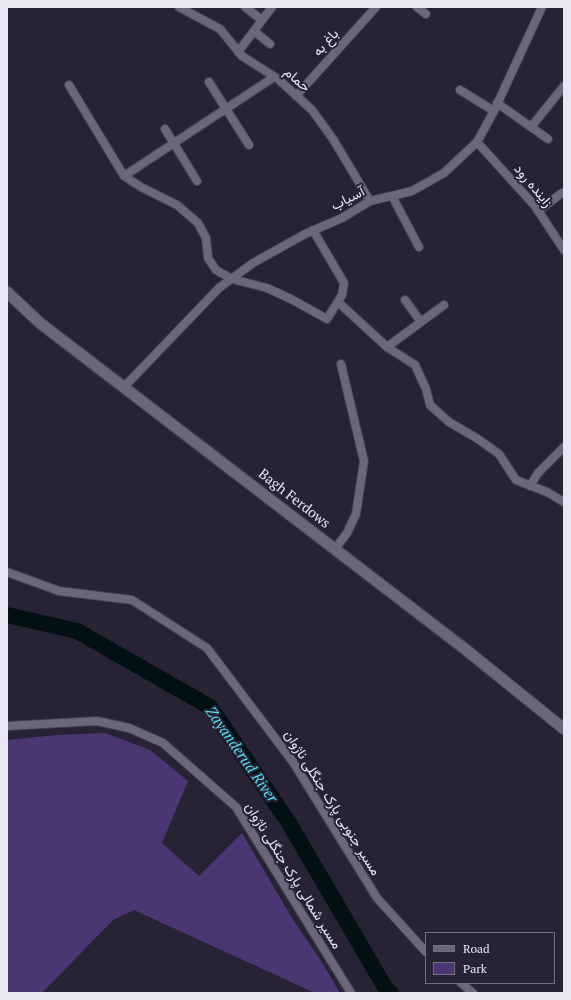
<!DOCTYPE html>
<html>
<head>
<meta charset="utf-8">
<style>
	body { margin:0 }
	#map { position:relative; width:571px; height:1000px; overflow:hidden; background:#272234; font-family:"PT Serif",serif }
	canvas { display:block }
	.frame { position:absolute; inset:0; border:8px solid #e9e5f2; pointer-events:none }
	.legend { position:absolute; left:425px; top:932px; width:130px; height:52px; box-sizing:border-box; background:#272234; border:1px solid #757080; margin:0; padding:5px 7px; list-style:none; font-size:12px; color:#e9e5f2 }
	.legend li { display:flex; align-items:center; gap:8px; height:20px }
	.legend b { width:20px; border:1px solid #757080 }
</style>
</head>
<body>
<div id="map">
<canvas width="571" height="1000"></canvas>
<div class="frame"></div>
<ul class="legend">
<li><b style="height:5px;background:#6c667b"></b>Road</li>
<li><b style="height:11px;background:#4b3573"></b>Park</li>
</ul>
</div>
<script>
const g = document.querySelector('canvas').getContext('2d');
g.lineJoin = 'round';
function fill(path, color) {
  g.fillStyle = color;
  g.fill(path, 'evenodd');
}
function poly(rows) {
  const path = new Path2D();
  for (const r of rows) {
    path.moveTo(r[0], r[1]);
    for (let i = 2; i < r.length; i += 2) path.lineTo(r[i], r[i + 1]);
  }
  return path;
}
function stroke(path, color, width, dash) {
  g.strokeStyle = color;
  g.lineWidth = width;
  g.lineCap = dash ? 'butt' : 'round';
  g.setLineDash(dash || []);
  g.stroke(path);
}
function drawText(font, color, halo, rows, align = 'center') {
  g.font = font + ' "PT Serif",Vazirmatn,serif';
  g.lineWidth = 4;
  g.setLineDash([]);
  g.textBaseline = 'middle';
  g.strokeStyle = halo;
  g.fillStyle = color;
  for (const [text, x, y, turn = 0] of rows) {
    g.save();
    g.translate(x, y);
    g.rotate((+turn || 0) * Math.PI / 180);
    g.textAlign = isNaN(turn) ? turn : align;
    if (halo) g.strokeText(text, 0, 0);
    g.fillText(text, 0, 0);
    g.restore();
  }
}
const green = poly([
	[105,733,150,750,188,781,162,843,199,876,242,833,292,918,321,961,340,993,315,993,134,910,113,920,42,993,7,993,7,740,57,735]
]);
const river = poly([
	[7,615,77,631,210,707,289,823,386,989,391,993]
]);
const street = poly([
	[179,7,220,29,242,56,278,79,312,110,333,139,370,201],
	[245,7,262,20],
	[417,7,426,14],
	[254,31,270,44],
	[238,52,272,7],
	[209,82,249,145],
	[69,85,124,176,141,187,177,205,198,223,206,238,208,258,216,270,232,279,267,288,291,299,327,319,342,295,344,283,313,230],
	[460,90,494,111],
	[296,96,376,7],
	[497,103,548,139],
	[531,127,564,86],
	[165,129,197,181],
	[477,142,535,206,564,250],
	[124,176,274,77],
	[392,196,419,247],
	[538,211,562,193],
	[405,300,421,322],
	[338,302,387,347,415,365,426,389,430,405,449,422,478,439,499,454,516,480,547,492,564,502],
	[387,347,444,305],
	[124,387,219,288,253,263,305,234,342,218,370,201,412,191,444,173,477,142,494,111,542,7],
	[530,486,538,473,564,447],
	[335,549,347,533,356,514,364,461,341,364],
	[7,572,59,591,132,600,207,648,293,762,377,898,426,952],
	[7,726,97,721,129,728,163,743,236,807,351,993],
	[461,983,473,993]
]);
const secondary = poly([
	[7,292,40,323,465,649,564,729]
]);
const streetNames = [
	["باغ به",326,43,-48],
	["حمام",297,80,41],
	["زاینده رود",533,186,50],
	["آسیاب",348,199,-27],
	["Bagh Ferdows",294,499,38],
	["مسیر جنوبی پارک جنگلی ناژوان",332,803,58],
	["مسیر شمالی پارک جنگلی ناژوان",293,876,58]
];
const waterNames = [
	["Zayanderud River",241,755,55]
];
fill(green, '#4b3573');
stroke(river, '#011012', 16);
stroke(street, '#443f4f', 10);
stroke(secondary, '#443f4f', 13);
stroke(street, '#6c667b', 8);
stroke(secondary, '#6c667b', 11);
drawText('14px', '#e9e5f2', '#272234', streetNames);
drawText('italic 15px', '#4de4f8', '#272234', waterNames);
</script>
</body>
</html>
